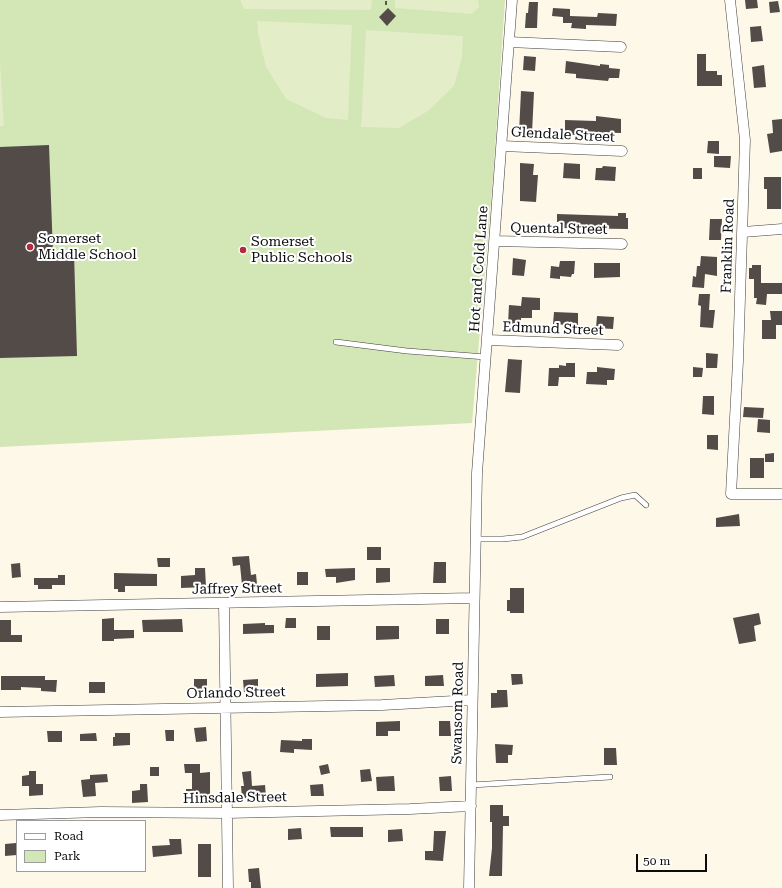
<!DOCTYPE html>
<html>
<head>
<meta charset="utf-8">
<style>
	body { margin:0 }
	#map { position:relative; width:782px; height:888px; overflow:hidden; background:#fef8e9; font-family:"Roboto Serif",serif }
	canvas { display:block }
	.legend { position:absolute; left:16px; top:820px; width:130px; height:52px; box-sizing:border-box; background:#fff; border:1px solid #9d9d9d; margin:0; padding:5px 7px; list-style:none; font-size:12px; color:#0b0b0b }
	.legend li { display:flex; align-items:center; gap:8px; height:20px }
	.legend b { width:20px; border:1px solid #9d9d9d }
	.scale { position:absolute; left:636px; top:854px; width:71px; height:18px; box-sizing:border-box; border:2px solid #0b0b0b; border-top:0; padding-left:5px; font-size:12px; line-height:14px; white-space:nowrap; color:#0b0b0b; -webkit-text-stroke:3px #fff; paint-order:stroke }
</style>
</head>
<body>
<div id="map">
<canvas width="782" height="888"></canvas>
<ul class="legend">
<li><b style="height:5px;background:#fff"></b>Road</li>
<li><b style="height:11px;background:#d3e6b5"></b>Park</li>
</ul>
<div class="scale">50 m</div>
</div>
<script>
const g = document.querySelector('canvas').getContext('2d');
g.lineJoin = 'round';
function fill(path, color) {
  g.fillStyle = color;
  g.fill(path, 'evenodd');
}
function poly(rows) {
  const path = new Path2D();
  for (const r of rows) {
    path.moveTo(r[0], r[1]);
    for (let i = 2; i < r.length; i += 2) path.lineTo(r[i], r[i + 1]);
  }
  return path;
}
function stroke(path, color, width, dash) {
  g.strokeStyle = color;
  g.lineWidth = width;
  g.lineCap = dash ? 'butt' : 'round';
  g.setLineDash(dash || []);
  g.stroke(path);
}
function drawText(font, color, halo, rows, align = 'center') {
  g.font = font + ' "Roboto Serif",serif';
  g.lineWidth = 4;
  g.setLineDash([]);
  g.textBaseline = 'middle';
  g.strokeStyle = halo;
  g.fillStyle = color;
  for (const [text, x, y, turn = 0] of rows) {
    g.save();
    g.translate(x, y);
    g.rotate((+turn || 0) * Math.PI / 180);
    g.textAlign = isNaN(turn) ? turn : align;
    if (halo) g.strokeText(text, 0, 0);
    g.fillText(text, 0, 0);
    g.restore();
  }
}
const green = poly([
	[0,0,505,0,493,178,472,423,0,447]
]);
const pitch = poly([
	[240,0,372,0,371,10,244,9],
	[395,0,478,0,479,7,472,14,395,8],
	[257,21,352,25,348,120,326,118,286,99,266,67,258,34],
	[366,30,463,36,462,58,454,86,428,111,399,128,361,127],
	[0,61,4,126,0,126]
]);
const building = poly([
	[745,0,757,0,758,8,746,9],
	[778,1,780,12,770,13,769,2],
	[529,2,538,2,537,28,525,28,526,13,528,13],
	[388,8,396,16,387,26,379,17],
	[553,8,570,9,570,16,597,17,598,13,617,14,616,26,586,25,586,29,571,28,572,23,563,23,563,17,552,16],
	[761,26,763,41,751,42,750,27],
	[697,54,706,54,706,71,717,71,717,75,722,75,722,86,697,86],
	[524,56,536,57,535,71,523,70],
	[566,61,600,66,600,64,609,65,609,68,620,69,619,78,609,78,608,81,576,78,576,74,565,73],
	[764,65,766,87,754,88,752,67],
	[521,91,534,92,532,133,519,133],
	[596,116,621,119,621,133,582,132,575,135,566,134,565,132,565,120,596,121],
	[782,119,782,151,770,153,767,134,773,133,772,120],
	[708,141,719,141,719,154,707,153],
	[49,145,53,254,74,253,77,356,0,358,0,147],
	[714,156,731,156,730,168,714,167],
	[520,163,534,164,533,175,538,175,536,202,520,201],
	[564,163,580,164,580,179,563,178],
	[603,166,616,167,615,181,595,180,596,168,602,168],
	[693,168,702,168,702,179,693,179],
	[764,177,781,177,781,209,767,209,767,189,764,189],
	[618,213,626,213,626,218,628,218,628,229,561,228,561,222,557,222,557,214,618,216],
	[710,219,722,219,721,240,709,240],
	[701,256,717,257,717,276,705,274,704,288,692,287,693,276,696,277,697,266,700,266],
	[513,258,526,260,524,276,512,275],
	[560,261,575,261,574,274,572,274,571,277,560,276,560,279,550,278,551,266,559,267],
	[594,263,620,263,620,277,594,278],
	[752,265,761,265,761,283,782,283,782,294,767,294,766,305,756,304,757,298,754,298,754,279,749,279,749,268,752,268],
	[699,294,710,294,709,310,715,310,713,328,700,327,701,306,698,305],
	[522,297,540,298,540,310,532,310,532,318,521,318,521,324,508,324,509,305,521,306],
	[770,311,782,311,782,325,776,325,776,339,762,339,762,320,771,320],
	[554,312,578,313,578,326,553,324],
	[597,316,614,317,613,329,596,328],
	[706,353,718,354,717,368,706,368],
	[508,359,522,360,520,393,505,392],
	[566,363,575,363,575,377,559,377,558,386,548,386,549,368,559,368,559,365,566,366],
	[597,367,615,369,614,380,607,380,607,385,586,384,587,372,597,372],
	[693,367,703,368,702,377,693,377],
	[703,396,714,396,714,415,702,414],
	[744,407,764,408,763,418,743,417],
	[758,419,770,420,770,433,757,432],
	[707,435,718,435,718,450,707,449],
	[774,453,774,462,765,462,765,454],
	[750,458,764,458,764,478,750,478],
	[739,514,740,526,716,527,716,518],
	[367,547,381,547,381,560,367,560],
	[249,556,251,575,256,574,257,584,242,585,240,565,233,566,232,557],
	[157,558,170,558,170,567,158,567],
	[434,562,446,562,446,583,433,583],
	[20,563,21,577,12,578,11,564],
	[195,568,205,568,206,587,181,588,181,576,195,575],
	[355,568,355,580,336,583,336,577,326,577,325,569],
	[376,568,390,568,390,582,376,583],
	[297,572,308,572,308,585,297,585],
	[114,573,157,574,157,586,125,586,125,592,118,592,118,589,114,589],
	[58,575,65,575,65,585,52,585,52,589,38,589,38,585,34,585,34,578,58,578],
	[510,588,524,588,524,613,510,613,510,611,507,611,507,600,510,600],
	[759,613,761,624,754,626,756,641,739,644,733,618],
	[114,618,114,630,134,630,134,638,114,639,114,641,102,641,102,619],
	[286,618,296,618,296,628,285,628],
	[182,619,183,632,143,632,142,620],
	[436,619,449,619,449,634,436,634],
	[0,620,11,620,11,635,22,635,22,642,0,642],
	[265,623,265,625,274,625,274,633,243,634,243,624],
	[317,626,330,626,330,640,317,640],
	[376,626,399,626,399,639,376,640],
	[348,673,348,686,316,687,316,674],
	[511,674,522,674,523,684,512,685],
	[394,675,395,686,375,687,374,676],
	[443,675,444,686,425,686,425,676],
	[1,676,45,676,45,680,57,680,56,692,41,691,41,688,21,687,21,690,1,690],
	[194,679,207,679,207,691,194,691],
	[258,679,258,692,244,692,243,680],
	[89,682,105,682,105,693,89,693],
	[497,690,507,690,508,707,491,708,491,693,497,693],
	[400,721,400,731,388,731,388,736,376,736,376,722],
	[439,721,450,721,451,736,439,736],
	[206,727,207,741,196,742,194,728],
	[165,730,174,730,174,741,166,741],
	[47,731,62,731,62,742,48,742],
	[96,733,97,741,80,741,80,734],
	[115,733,130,733,130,745,113,746,113,737,115,737],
	[302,739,312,739,312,750,294,749,294,753,280,752,281,740,302,741],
	[495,744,513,745,512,755,508,755,508,763,496,763],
	[604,748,616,748,617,765,604,765],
	[184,764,200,764,200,773,210,772,210,798,186,797,186,789,192,789,192,773,185,773],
	[328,764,330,773,321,775,319,766],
	[150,767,159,767,159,776,150,776],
	[370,769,372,781,361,782,360,770],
	[29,771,36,771,36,784,43,784,43,795,29,796,29,786,22,786,22,776,29,775],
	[251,771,252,786,265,785,266,797,259,797,259,799,242,798,241,786,244,786,242,772],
	[107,774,108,782,95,783,96,796,83,797,81,780,90,779,90,775],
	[394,776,395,791,377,791,376,777],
	[451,776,452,791,440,791,439,777],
	[140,784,147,784,148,802,132,803,132,791,140,790],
	[323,784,324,796,311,796,310,785],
	[490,805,503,805,503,816,509,816,509,826,503,826,502,876,489,876,492,848,492,822,490,822],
	[330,827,363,827,363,837,331,837],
	[301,828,302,839,288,840,288,829],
	[402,829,403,841,388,842,388,830],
	[434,831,446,831,443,861,425,860,425,851,433,851],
	[169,839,181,839,182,854,153,857,152,846,170,845],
	[16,843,17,855,5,856,5,844],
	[198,844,211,844,211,877,198,877],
	[259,868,261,888,251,888,251,882,249,882,248,869]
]);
const path = poly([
	[386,5,386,0]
]);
const service = poly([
	[336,342,407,351,486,357],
	[474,539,503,539,522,537,621,498,635,495,646,505],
	[471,785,610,777]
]);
const minor = poly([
	[730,0,745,140,738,361,731,494,782,494],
	[509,42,621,47],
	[502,146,622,151],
	[743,232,782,229],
	[495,241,622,244],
	[488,340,618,345],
	[224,603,228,888],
	[0,607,474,598],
	[0,712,382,705,472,700],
	[0,815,101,812,227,813,410,809,471,806],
	[469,888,477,473,512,0]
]);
const markers = [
	[30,247,4,"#b32a3c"],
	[243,250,4,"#b32a3c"]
];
const streetNames = [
	["Glendale Street",563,135,3],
	["Quental Street",559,229,1],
	["Franklin Road",728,246,-88],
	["Hot and Cold Lane",479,269,-86],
	["Edmund Street",553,329,2],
	["Jaffrey Street",237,589,-1],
	["Orlando Street",236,693,-1],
	["Swansom Road",458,713,-89],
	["Hinsdale Street",235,798,-1]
];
const poiNames = [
	["Somerset",38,239],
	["Middle School",38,255],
	["Somerset",251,242],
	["Public Schools",251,258]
];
fill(green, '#d3e6b5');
fill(pitch, '#e3edc7');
fill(building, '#534b48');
stroke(service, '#3e3e3e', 6);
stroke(minor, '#3e3e3e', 11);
stroke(path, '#2d2d2d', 1.5, [4, 2]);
stroke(service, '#fff', 5);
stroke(minor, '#fff', 10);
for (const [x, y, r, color] of markers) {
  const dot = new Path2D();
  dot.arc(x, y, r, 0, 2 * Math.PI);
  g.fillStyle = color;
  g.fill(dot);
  stroke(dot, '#fff', 1.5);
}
drawText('14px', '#0b0b0b', '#fff', streetNames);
drawText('14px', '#0b0b0b', '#fff', poiNames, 'left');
</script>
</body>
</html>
